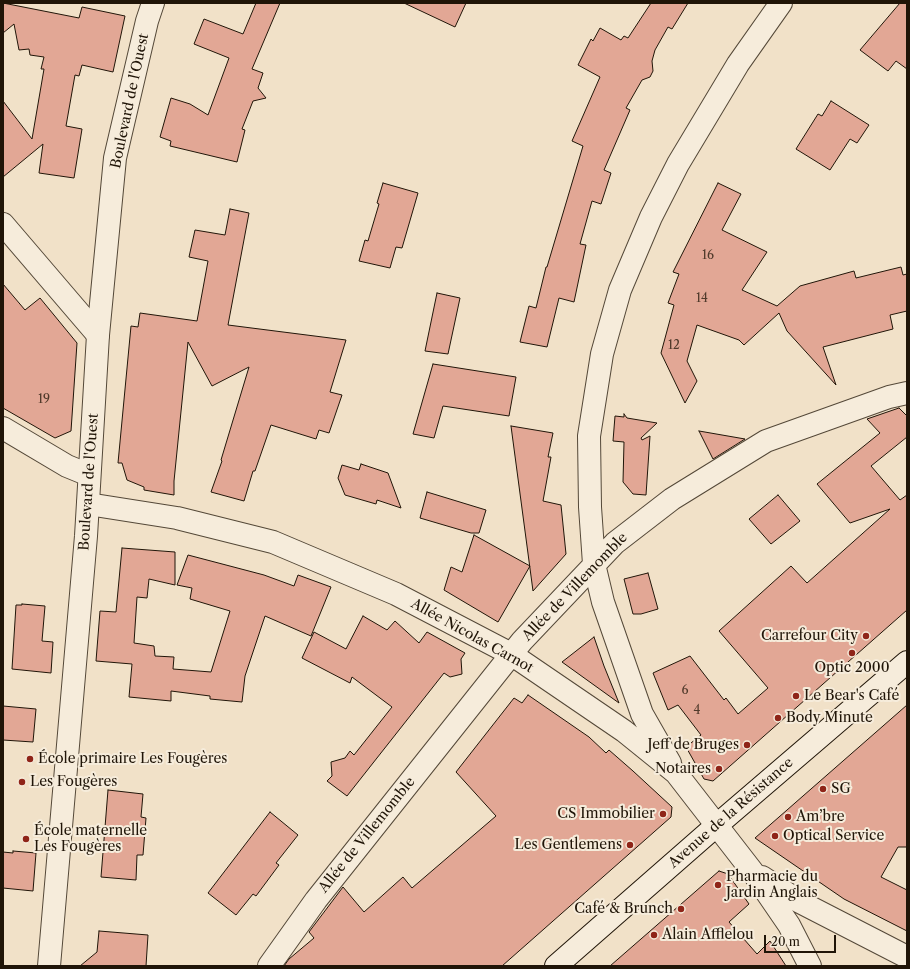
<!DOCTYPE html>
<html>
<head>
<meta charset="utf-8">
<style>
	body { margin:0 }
	#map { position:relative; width:910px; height:969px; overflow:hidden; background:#f1e1c8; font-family:"Libre Caslon Text",serif }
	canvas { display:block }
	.frame { position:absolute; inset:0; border:4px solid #201508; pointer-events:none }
	.scale { position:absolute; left:764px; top:935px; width:72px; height:18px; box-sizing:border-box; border:2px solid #201508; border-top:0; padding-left:5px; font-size:12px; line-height:14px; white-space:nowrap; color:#201508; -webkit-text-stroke:3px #f6ecdb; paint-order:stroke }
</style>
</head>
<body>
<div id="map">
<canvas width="910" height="969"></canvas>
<div class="frame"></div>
<div class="scale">20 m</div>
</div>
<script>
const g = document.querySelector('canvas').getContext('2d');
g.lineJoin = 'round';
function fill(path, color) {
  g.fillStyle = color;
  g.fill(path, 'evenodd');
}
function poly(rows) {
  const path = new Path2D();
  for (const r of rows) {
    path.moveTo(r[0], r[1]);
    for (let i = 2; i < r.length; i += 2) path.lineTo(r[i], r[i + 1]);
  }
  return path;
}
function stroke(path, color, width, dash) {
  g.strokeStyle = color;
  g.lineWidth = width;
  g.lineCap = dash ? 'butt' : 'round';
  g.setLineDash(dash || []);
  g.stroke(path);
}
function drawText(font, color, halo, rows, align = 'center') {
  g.font = font + ' "Libre Caslon Text",serif';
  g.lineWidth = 4;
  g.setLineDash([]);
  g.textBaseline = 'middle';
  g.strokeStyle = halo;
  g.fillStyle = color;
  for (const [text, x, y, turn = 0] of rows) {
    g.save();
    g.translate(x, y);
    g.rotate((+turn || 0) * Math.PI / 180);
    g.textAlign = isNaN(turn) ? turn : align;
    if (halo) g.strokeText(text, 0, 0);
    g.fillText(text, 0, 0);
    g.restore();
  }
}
const building = poly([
	[3,3,79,18,82,7,125,16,113,72,82,65,79,76,75,75,66,126,82,129,74,178,39,173,43,144,3,177,3,101,32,139,44,69,41,69,44,57,30,55,29,49,19,50,14,24,3,33,3,3],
	[256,3,280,3,252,69,263,73,258,88,266,98,253,101,242,129,245,130,237,162,170,146,171,141,160,137,171,98,190,104,208,115,229,58,194,44,204,19,243,34,256,3],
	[404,3,466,3,455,27,404,3],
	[651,3,688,3,672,29,668,27,655,50,652,61,653,71,650,77,642,80,626,108,630,110,604,170,611,173,601,204,592,201,580,244,586,245,574,302,559,298,547,347,520,342,529,306,536,308,546,267,547,267,583,146,572,141,600,77,578,65,591,39,593,41,600,28,621,40,624,36,628,38,651,3],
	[900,3,907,3,907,69,896,61,888,71,860,50,900,3],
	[831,101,869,125,857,143,850,139,830,170,796,149,818,114,822,116,831,101],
	[383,183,418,193,402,248,396,247,390,268,359,261,365,240,368,241,379,204,377,203,383,183],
	[718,183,741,194,722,230,767,252,742,290,777,306,800,286,854,271,856,278,901,267,903,275,907,274,907,311,890,315,893,329,823,347,836,385,787,331,779,313,744,345,739,340,697,325,687,361,697,381,685,403,661,353,674,305,668,303,679,274,673,272,718,183],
	[230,209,249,213,228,325,346,340,330,392,342,395,329,433,319,430,316,439,271,425,255,471,253,471,244,501,211,492,222,461,221,460,249,367,212,386,188,342,174,481,174,495,144,490,144,487,127,480,122,463,118,463,131,326,138,327,140,313,197,321,208,261,189,257,195,230,225,235,230,209],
	[3,284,25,310,40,298,77,343,71,431,55,438,3,408,3,284],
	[437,293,460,298,448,354,425,351,437,293],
	[433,364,516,377,509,416,443,406,434,438,413,434,433,364],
	[899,408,907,416,907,437,871,466,900,500,907,495,907,610,713,781,704,779,686,747,701,735,678,705,668,710,653,673,690,656,724,700,726,698,738,714,768,688,719,631,791,566,807,583,890,509,850,523,817,484,880,433,867,419,899,408],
	[624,414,627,418,657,423,641,438,642,440,650,436,646,495,633,494,623,482,624,442,613,441,615,416,624,417,624,414],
	[511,426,553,433,548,457,551,457,543,501,561,505,566,554,533,591,511,426],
	[699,431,745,439,713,459,699,431],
	[361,464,388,473,401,508,377,500,376,504,345,495,338,478,342,465,359,470,361,464],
	[427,492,486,510,479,533,471,533,420,518,427,492],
	[778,495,800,521,771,544,749,519,778,495],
	[474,535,530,566,498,622,444,590,451,567,462,572,474,535],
	[122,548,175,552,175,585,149,579,147,598,137,597,134,643,154,646,155,656,174,657,173,669,211,672,230,611,190,599,192,588,177,585,188,555,264,575,294,586,298,575,331,587,311,636,265,616,245,676,242,702,210,699,210,696,171,691,171,701,129,697,132,664,96,661,100,611,116,612,122,548],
	[648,573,658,609,641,614,633,614,624,579,648,573],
	[22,604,45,606,42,641,53,642,51,673,12,669,16,605,22,605,22,604],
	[363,616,387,630,395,621,419,643,427,632,465,653,461,659,462,674,450,677,444,673,347,796,327,781,332,776,331,762,345,758,350,751,354,755,392,707,352,677,350,683,302,658,314,632,346,649,363,616],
	[594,637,604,666,619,703,562,662,594,637],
	[528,695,589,737,606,753,609,750,633,771,672,807,671,817,502,966,284,966,289,959,314,938,309,932,343,887,364,912,403,877,412,888,496,816,456,772,514,698,522,703,528,695],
	[907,705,907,847,898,847,881,877,907,890,907,931,844,899,755,838,907,705],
	[3,706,36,709,33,742,3,740,3,706],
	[108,790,143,794,141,817,146,818,143,855,137,855,136,880,101,877,108,790],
	[270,812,298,835,276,863,279,865,256,896,253,894,236,915,208,893,270,812],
	[13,851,36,853,33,891,3,888,3,852,13,853,13,851],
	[719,871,728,874,749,904,729,922,757,954,770,941,786,966,610,966,719,871],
	[99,931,148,935,146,966,80,966,97,952,99,931]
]);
const minor = poly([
	[3,224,98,335],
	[3,428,67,466,89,475],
	[88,504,177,518,273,542,396,594,511,654,624,731,676,773,752,871,789,925,810,966],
	[670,763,642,714,603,602,594,564,590,507,589,436,602,354,620,290,651,217,678,164,738,64,781,3],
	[762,877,800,902,907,957],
	[269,966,316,900,522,641,615,543,672,499,766,441,889,397,907,393]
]);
const tertiary = poly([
	[49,966,86,536,98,335,115,158,147,21,153,3]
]);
const secondary = poly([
	[556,966,717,825,907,662]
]);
const markers = [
	[866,636,4,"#8f2418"],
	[852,653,4,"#8f2418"],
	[796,696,4,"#8f2418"],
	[778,718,4,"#8f2418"],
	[747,745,4,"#8f2418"],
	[30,759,4,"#8f2418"],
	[719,769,4,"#8f2418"],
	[22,782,4,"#8f2418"],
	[823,789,4,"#8f2418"],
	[663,814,4,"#8f2418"],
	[788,817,4,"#8f2418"],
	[775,836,4,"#8f2418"],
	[26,839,4,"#8f2418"],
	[630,845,4,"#8f2418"],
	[718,885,4,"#8f2418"],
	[681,909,4,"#8f2418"],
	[654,935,4,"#8f2418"]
];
const numberNames = [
	["16",708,256],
	["14",702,299],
	["12",674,346],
	["19",44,400],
	["6",685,691],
	["4",697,711]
];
const streetNames = [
	["Boulevard de l'Ouest",130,101,-78],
	["Boulevard de l'Ouest",89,482,-86],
	["Allée de Villemomble",575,587,-46],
	["Allée Nicolas Carnot",472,636,29],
	["Avenue de la Résistance",731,813,-41],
	["Allée de Villemomble",367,835,-51]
];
const poiNames = [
	["Carrefour City",858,636,"right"],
	["Optic 2000",852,668,"center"],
	["Le Bear's Café",804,696],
	["Body Minute",786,718],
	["Jeff de Bruges",739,745,"right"],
	["École primaire Les Fougères",38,759],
	["Notaires",711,769,"right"],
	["Les Fougères",30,782],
	["SG",831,789],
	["CS Immobilier",655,814,"right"],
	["Am’bre",796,817],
	["École maternelle",34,831],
	["Les Fougères",34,847],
	["Optical Service",783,836],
	["Les Gentlemens",622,845,"right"],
	["Pharmacie du",726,877],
	["Jardin Anglais",726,893],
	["Café & Brunch",673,909,"right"],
	["Alain Afflelou",662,935]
];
fill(building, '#e2a795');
stroke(building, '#201508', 1);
stroke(minor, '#544838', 24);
stroke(tertiary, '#544838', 24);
stroke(secondary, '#201508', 24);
stroke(minor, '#f6ecdb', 22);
stroke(tertiary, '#f6ecdb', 22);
stroke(secondary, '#f6ecdb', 22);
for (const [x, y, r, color] of markers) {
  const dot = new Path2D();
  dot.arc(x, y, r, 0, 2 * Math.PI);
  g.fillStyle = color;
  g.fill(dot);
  stroke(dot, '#f6ecdb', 1.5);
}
drawText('12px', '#503a2b', null, numberNames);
drawText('14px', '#201508', '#f6ecdb', streetNames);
drawText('14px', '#201508', '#f6ecdb', poiNames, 'left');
</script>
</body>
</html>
